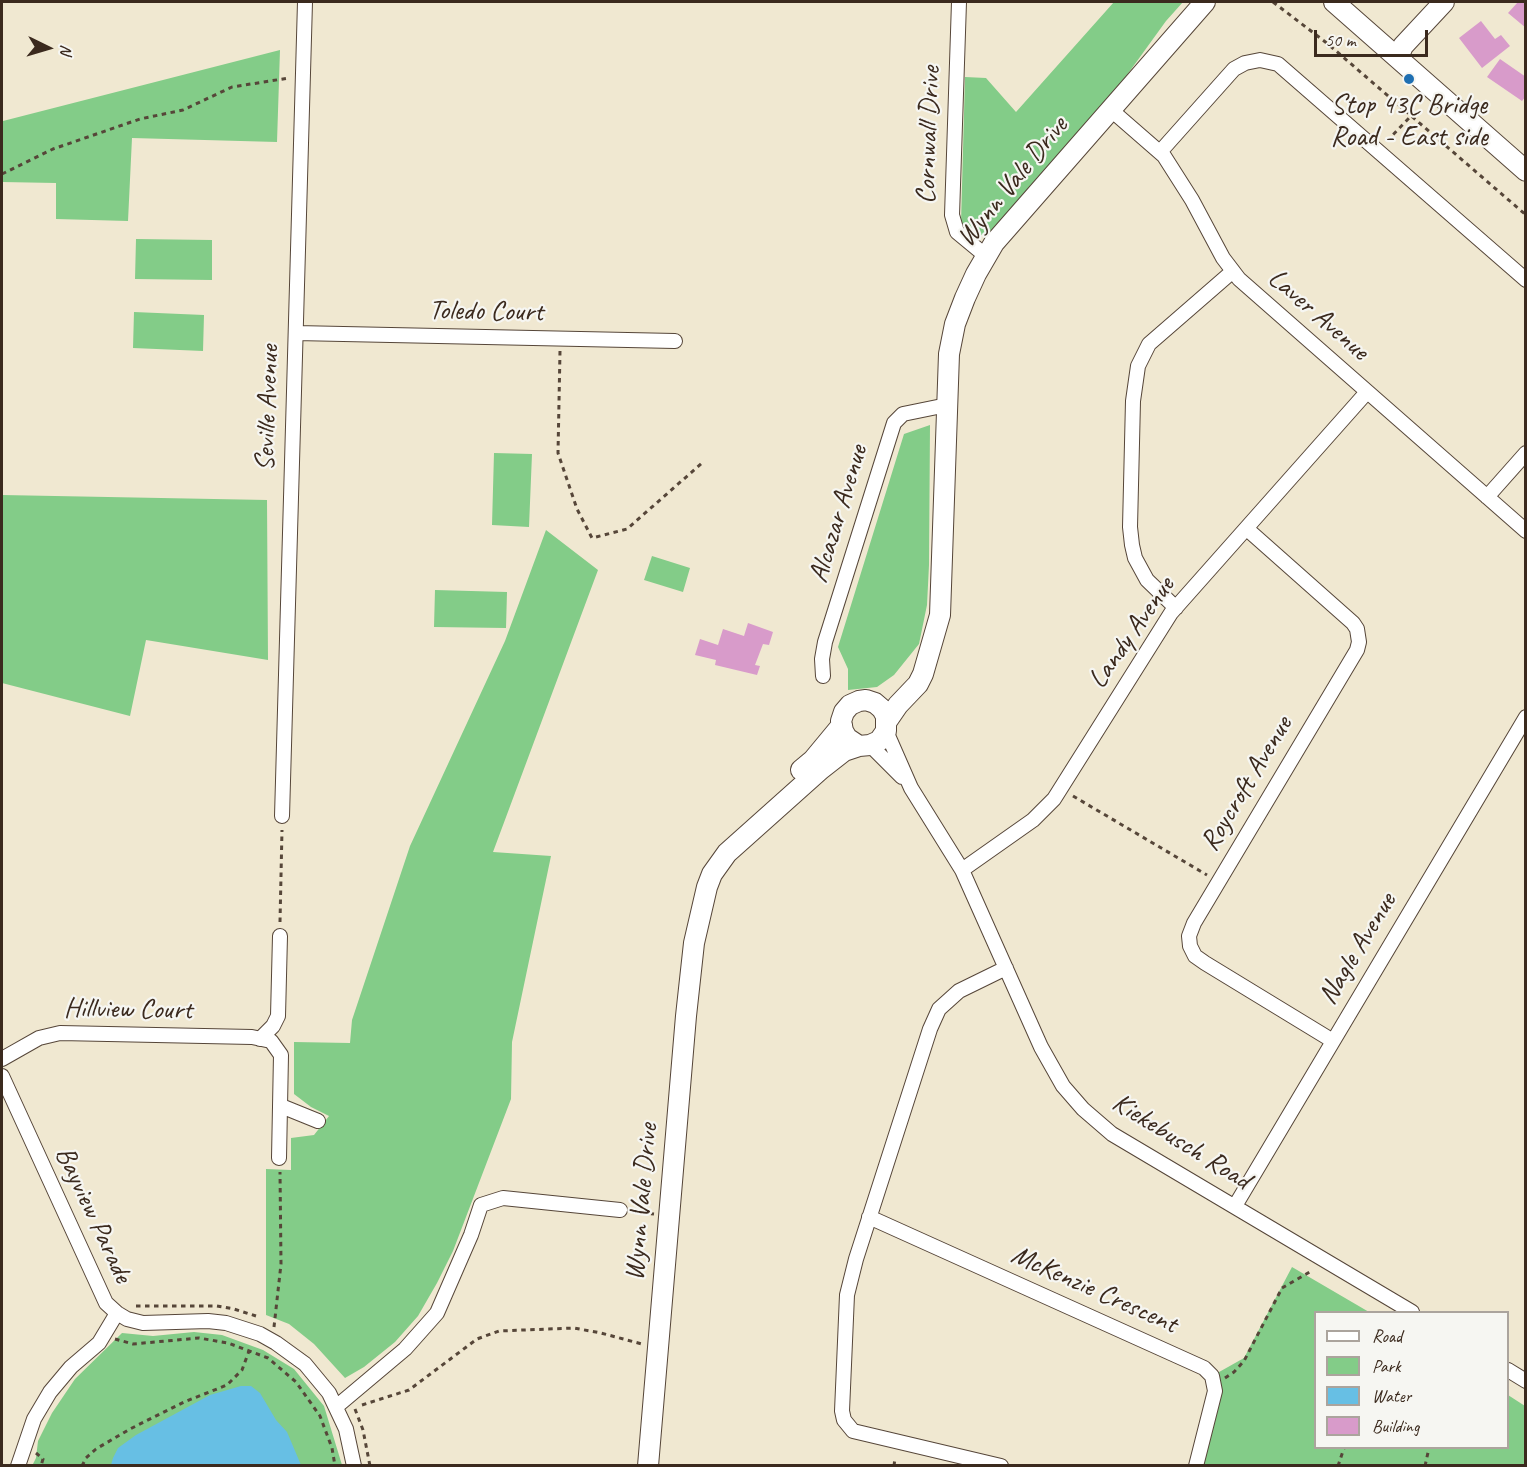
<!DOCTYPE html>
<html>
<head>
<meta charset="utf-8">
<style>
	body { margin:0 }
	#map { position:relative; width:1527px; height:1467px; overflow:hidden; background:#f0e8d1; font-family:Caveat,sans-serif }
	canvas { display:block }
	.frame { position:absolute; inset:0; border:3px solid #3b2a1e; pointer-events:none }
	.legend { position:absolute; left:1314px; top:1311px; width:195px; height:138px; box-sizing:border-box; background:#f6f6f2; border:2px solid #aba49d; margin:0; padding:8px 10px; list-style:none; font-size:18px; color:#3b2a1e }
	.legend li { display:flex; align-items:center; gap:12px; height:30px }
	.legend b { width:30px; border:2px solid #aba49d }
	.north { position:absolute; left:18px; top:18px; width:60px; height:60px; -webkit-text-stroke:4px #f6f6f2; paint-order:stroke; rotate:95deg; font-size:16px; font-weight:700; line-height:24px; text-align:center; color:#3b2a1e }
	.north::after { content:''; display:block; margin:auto; width:21px; height:27px; background:#3b2a1e; clip-path:polygon(50% 0,100% 100%,50% 72%,0 100%) }
	.scale { position:absolute; left:1314px; top:30px; width:114px; height:27px; box-sizing:border-box; border:3px solid #3b2a1e; border-top:0; padding-left:8px; font-size:18px; line-height:21px; white-space:nowrap; color:#3b2a1e; -webkit-text-stroke:4px #f6f6f2; paint-order:stroke }
</style>
</head>
<body>
<div id="map">
<canvas width="1527" height="1467"></canvas>
<div class="frame"></div>
<ul class="legend">
<li><b style="height:8px;background:#fff"></b>Road</li>
<li><b style="height:16px;background:#83cc88"></b>Park</li>
<li><b style="height:16px;background:#67bfe4"></b>Water</li>
<li><b style="height:16px;background:#d89bca"></b>Building</li>
</ul>
<div class="north">N</div>
<div class="scale">50 m</div>
</div>
<script>
const g = document.querySelector('canvas').getContext('2d');
g.lineJoin = 'round';
function fill(path, color) {
  g.fillStyle = color;
  g.fill(path, 'evenodd');
}
function poly(rows) {
  const path = new Path2D();
  for (const r of rows) {
    path.moveTo(r[0], r[1]);
    for (let i = 2; i < r.length; i += 2) path.lineTo(r[i], r[i + 1]);
  }
  return path;
}
function stroke(path, color, width, dash) {
  g.strokeStyle = color;
  g.lineWidth = width;
  g.lineCap = dash ? 'butt' : 'round';
  g.setLineDash(dash || []);
  g.stroke(path);
}
function drawText(font, color, halo, rows, align = 'center') {
  g.font = font + ' Caveat,sans-serif';
  g.lineWidth = 4.5;
  g.setLineDash([]);
  g.textBaseline = 'middle';
  g.strokeStyle = halo;
  g.fillStyle = color;
  for (const [text, x, y, turn = 0] of rows) {
    g.save();
    g.translate(x, y);
    g.rotate((+turn || 0) * Math.PI / 180);
    g.textAlign = isNaN(turn) ? turn : align;
    if (halo) g.strokeText(text, 0, 0);
    g.fillText(text, 0, 0);
    g.restore();
  }
}
const green = poly([
	[1114,2,1183,2,1166,21,1119,86,992,232,978,236,969,234,961,223,965,77,986,78,1016,112],
	[280,50,277,142,132,138,128,221,56,219,56,183,2,182,3,121],
	[136,239,212,240,212,280,135,279],
	[134,312,204,315,203,351,133,348],
	[930,425,929,565,927,605,919,644,894,675,877,687,848,690,848,669,838,647,904,434],
	[494,453,532,454,529,527,492,525],
	[2,495,267,500,268,660,146,640,130,716,2,683],
	[546,530,598,570,493,852,551,856,512,1042,511,1099,453,1251,437,1283,418,1316,395,1342,364,1367,345,1378,314,1344,289,1324,266,1315,266,1169,291,1170,291,1138,314,1135,329,1116,311,1107,294,1094,294,1042,350,1043,352,1020,410,846,505,641],
	[652,556,690,568,683,592,644,580],
	[435,590,507,592,506,628,434,627],
	[1292,1267,1369,1312,1316,1312,1316,1448,1508,1448,1508,1395,1525,1406,1525,1465,1196,1466,1212,1376,1244,1358],
	[194,1332,222,1335,263,1350,294,1369,324,1406,342,1465,32,1466,36,1458,38,1441,52,1413,75,1379,122,1333,153,1336]
]);
const water = poly([
	[241,1386,251,1386,260,1393,276,1420,287,1432,301,1465,111,1465,113,1458,118,1448,136,1435,210,1395]
]);
const building = poly([
	[1518,2,1526,2,1526,28,1508,13],
	[1481,21,1495,39,1501,35,1510,46,1482,68,1459,38],
	[1500,59,1526,77,1526,96,1522,101,1487,77],
	[748,623,773,632,769,645,763,644,755,665,760,666,757,675,715,665,716,660,695,655,700,639,718,645,723,629,744,636]
]);
const path = poly([
	[1273,2,1328,44,1526,215],
	[1387,141,1411,116],
	[2,174,53,149,140,119,183,110,232,87,289,78],
	[560,351,558,453,577,509,592,538,627,529,702,463],
	[1073,796,1207,875],
	[280,922,282,830],
	[633,1212,654,1214],
	[136,1306,217,1306,234,1309,256,1316],
	[274,1327,281,1264,280,1172],
	[115,1339,133,1344,199,1338,228,1343,268,1358,296,1382,320,1416,332,1448,335,1466],
	[1225,1378,1234,1372,1244,1361,1282,1288,1313,1270],
	[362,1405,409,1390,477,1339,499,1331,574,1328,601,1333,642,1344],
	[355,1409,363,1430,370,1466],
	[36,1453,43,1459,41,1466],
	[82,1466,86,1458,96,1449,130,1429,184,1402,227,1385,242,1370,249,1351],
	[894,1466,895,1458],
	[1338,1466,1344,1448],
	[1425,1466,1429,1448],
	[1525,1466,1526,1464]
]);
const street = poly([
	[959,2,952,215,957,232,986,256],
	[1110,109,1164,156,1192,200,1223,258,1239,279,1526,531],
	[1160,152,1234,69,1245,63,1260,60,1278,64,1526,280],
	[296,333,675,341],
	[1487,497,1526,453],
	[1247,529,1353,623,1357,629,1359,642,1357,650,1194,923,1189,936,1190,946,1195,956,1205,963,1333,1041],
	[1176,608,1147,580,1135,558,1132,545,1130,527,1133,401,1138,366,1149,344,1233,271],
	[823,676,822,659,825,642,894,423,903,414,947,405],
	[886,731,911,788,962,870,1041,1047,1063,1086,1083,1109,1112,1134,1412,1312],
	[870,745,902,777],
	[282,816,305,2],
	[962,870,1033,820,1054,799,1171,613,1367,392],
	[260,1039,273,1026,278,1016,280,936],
	[2,1059,39,1038,60,1033,252,1037,271,1041,281,1055,279,1158],
	[2,1076,106,1303,117,1313,127,1319,143,1323,208,1321,226,1323,260,1334,276,1343,305,1364,329,1393,346,1429,354,1466],
	[281,1106,318,1121],
	[1235,1206,1526,717],
	[869,1217,1204,1368,1212,1376,1215,1391,1196,1466],
	[1508,1370,1526,1381],
	[336,1407,405,1349,437,1313,471,1235,481,1205,503,1198,620,1210],
	[18,1466,34,1419,50,1392,71,1367,99,1343,117,1313],
	[1001,1466,853,1431,844,1420,842,1411,847,1295,856,1259,930,1029,939,1009,959,991,1006,968]
]);
const secondary = poly([
	[1334,2,1526,171],
	[1398,58,1403,46,1444,2],
	[887,721,898,705,918,684,923,674,940,615,949,354,955,324,965,298,976,274,994,243,1205,2],
	[801,770,813,760,842,725],
	[648,1466,686,1016,694,943,707,887,712,874,727,853,821,769,844,751,859,746,870,745,879,741,886,731,886,716,882,709,875,703,866,700,859,701,850,705,844,712,841,721,843,731,847,738,859,746]
]);
const markers = [
	[1409,79,6,"#1f6fb2"]
];
const poiNames = [
	["Stop 43C Bridge",1409,106],
	["Road - East side",1409,138]
];
const streetNames = [
	["Cornwall Drive",929,135,-88],
	["Wynn Vale Drive",1013,182,-51],
	["Toledo Court",486,312,1],
	["Laver Avenue",1318,315,41],
	["Seville Avenue",268,408,-88],
	["Alcazar Avenue",839,514,-73],
	["Landy Avenue",1132,633,-55],
	["Roycroft Avenue",1247,784,-59],
	["Nagle Avenue",1358,949,-59],
	["Hillview Court",128,1010,1],
	["Kiekebusch Road",1181,1142,32],
	["Wynn Vale Drive",642,1202,-85],
	["Bayview Parade",93,1215,65],
	["McKenzie Crescent",1094,1290,24]
];
fill(green, '#83cc88');
fill(water, '#67bfe4');
fill(building, '#d89bca');
stroke(street, '#564639', 16);
stroke(secondary, '#564639', 22);
stroke(path, '#564639', 3, [4.5, 4.5]);
stroke(street, '#fff', 14);
stroke(secondary, '#fff', 20);
for (const [x, y, r, color] of markers) {
  const dot = new Path2D();
  dot.arc(x, y, r, 0, 2 * Math.PI);
  g.fillStyle = color;
  g.fill(dot);
  stroke(dot, '#f6f6f2', 2);
}
drawText('28px', '#3b2a1e', '#f6f6f2', poiNames);
drawText('28px', '#3b2a1e', '#f6f6f2', streetNames);
</script>
</body>
</html>
